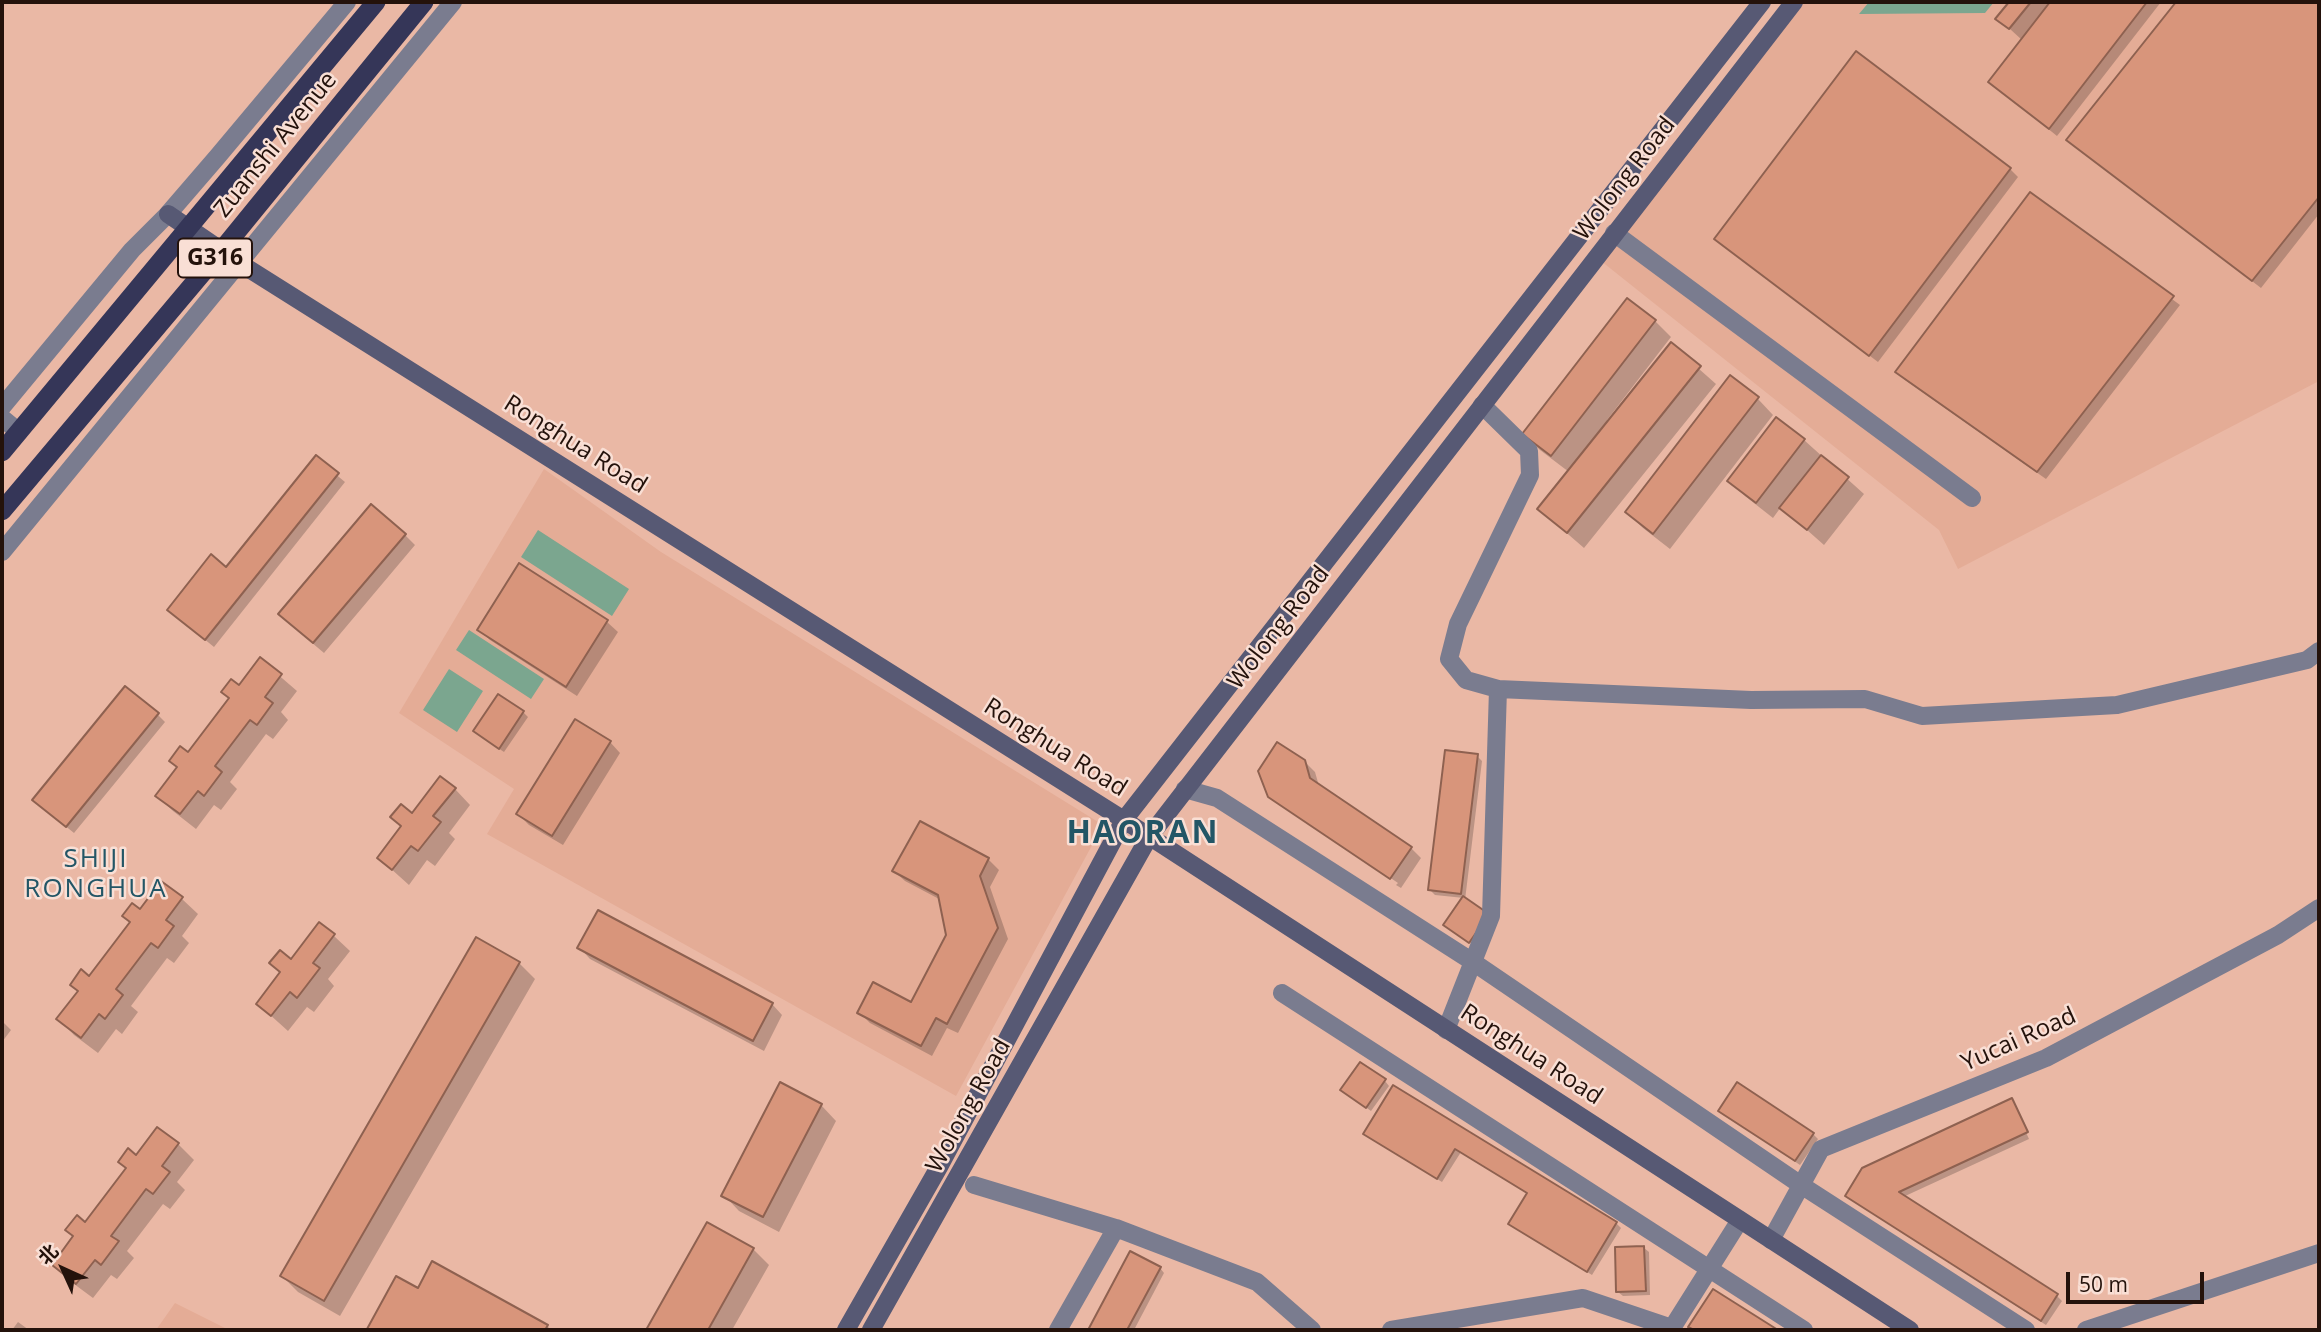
<!DOCTYPE html>
<html>
<head>
<meta charset="utf-8">
<style>
	body { margin:0 }
	#map { position:relative; width:2321px; height:1332px; overflow:hidden; background:#eab8a5; font-family:"Open Sans","Noto Sans SC",sans-serif }
	canvas { display:block }
	.frame { position:absolute; inset:0; border:4px solid #24120b; pointer-events:none }
	.north { position:absolute; left:28px; top:1234px; width:70px; height:70px; -webkit-text-stroke:5px #f9dfd5; paint-order:stroke; rotate:315deg; font-size:19px; font-weight:700; line-height:28px; text-align:center; color:#24120b }
	.north::after { content:''; display:block; margin:auto; width:24px; height:32px; background:#24120b; clip-path:polygon(50% 0,100% 100%,50% 72%,0 100%) }
	.scale { position:absolute; left:2066px; top:1272px; width:138px; height:32px; box-sizing:border-box; border:4px solid #24120b; border-top:0; padding-left:9px; font-size:21px; line-height:24px; white-space:nowrap; color:#24120b; -webkit-text-stroke:5px #f9dfd5; paint-order:stroke }
</style>
</head>
<body>
<div id="map">
<canvas width="2321" height="1332"></canvas>
<div class="frame"></div>
<div class="north">北</div>
<div class="scale">50 m</div>
</div>
<script>
const g = document.querySelector('canvas').getContext('2d');
g.lineJoin = 'round';
function fill(path, color) {
  g.fillStyle = color;
  g.fill(path, 'evenodd');
}
function poly(rows) {
  const path = new Path2D();
  for (const r of rows) {
    path.moveTo(r[0], r[1]);
    for (let i = 2; i < r.length; i += 2) path.lineTo(r[i], r[i + 1]);
  }
  return path;
}
function stroke(path, color, width, dash) {
  g.strokeStyle = color;
  g.lineWidth = width;
  g.lineCap = dash ? 'butt' : 'round';
  g.setLineDash(dash || []);
  g.stroke(path);
}
function drawText(font, color, halo, rows, align = 'center') {
  g.font = font + ' "Open Sans",sans-serif';
  g.lineWidth = 5;
  g.setLineDash([]);
  g.textBaseline = 'middle';
  g.strokeStyle = halo;
  g.fillStyle = color;
  for (const [text, x, y, turn = 0] of rows) {
    g.save();
    g.translate(x, y);
    g.rotate((+turn || 0) * Math.PI / 180);
    g.textAlign = isNaN(turn) ? turn : align;
    if (halo) g.strokeText(text, 0, 0);
    g.fillText(text, 0, 0);
    g.restore();
  }
}
const built = poly([
	[1794,2,2319,2,2319,381,1958,569,1939,530,1596,257],
	[544,469,661,552,1103,825,956,1096,487,834,514,789,399,713],
	[175,1303,229,1330,156,1330]
]);
const green = poly([
	[1869,2,1994,2,1985,13,1859,14],
	[538,530,629,589,612,616,521,557],
	[469,630,544,679,531,699,456,650],
	[449,669,483,691,457,732,423,710]
]);
const shadow = poly([
	[2011,2,2161,2,2057,136,1990,82,2022,40,1998,18],
	[2179,2,2319,2,2319,214,2261,288,2069,140],
	[2010,169,2018,177,1878,362,1724,246],
	[2030,194,2180,305,2046,479,1905,380,1897,372],
	[1655,321,1671,337,1607,420,1609,422,1672,345,1716,384,1584,548,1539,509,1569,472,1540,450,1524,434],
	[1758,399,1773,415,1670,549,1643,528,1627,512],
	[1804,440,1864,494,1824,545,1781,507,1773,518,1745,496,1729,480],
	[316,458,345,482,214,647,177,617,227,569],
	[405,535,415,545,324,653,291,625],
	[520,566,607,622,618,632,577,696,490,640,479,629],
	[261,660,297,691,281,712,288,720,273,739,266,734,230,782,237,789,221,810,214,805,196,829,173,811,157,796,230,700,223,692,239,687],
	[523,712,528,717,504,752,480,736],
	[157,714,165,722,74,833,42,807],
	[610,742,620,753,563,845,529,825,518,814],
	[1477,756,1482,761,1465,900,1487,916,1475,946,1450,930,1464,898,1435,895,1430,890],
	[1304,761,1315,772,1319,786,1411,848,1421,858,1401,888,1396,885,1398,883,1276,800],
	[455,789,470,805,449,833,455,839,435,866,427,860,409,885,379,858,412,815],
	[988,859,999,870,990,887,1008,939,958,1033,947,1028,932,1056,870,1023,859,1012,912,1004,948,936,941,900,905,881,894,871],
	[162,883,182,899,198,914,182,936,189,943,174,963,167,958,131,1006,138,1012,122,1034,116,1029,98,1053,74,1035,59,1019],
	[334,936,350,951,328,979,334,986,314,1012,307,1007,288,1031,258,1004,292,962],
	[580,948,772,1004,782,1015,764,1051,590,959],
	[519,963,535,979,340,1316,298,1292,282,1276],
	[2,1021,11,1030,2,1042],
	[1385,1081,1389,1086,1371,1111,1342,1090],
	[1393,1088,1616,1223,1621,1228,1592,1275,1510,1224,1529,1194,1461,1152,1442,1182,1370,1138,1365,1134],
	[2012,1101,2015,1104,2013,1104,2029,1139,1903,1197,2057,1296,2062,1301,2046,1325,1852,1200],
	[821,1105,836,1121,779,1232,739,1211,724,1195],
	[1725,1115,1813,1134,1818,1139,1800,1165],
	[178,1144,194,1160,177,1182,185,1190,170,1209,163,1204,127,1251,134,1258,117,1279,111,1275,93,1298,70,1281,54,1265,136,1157],
	[708,1224,753,1249,769,1265,732,1330,648,1330],
	[1644,1248,1649,1252,1650,1295,1623,1296,1618,1292],
	[1131,1253,1160,1268,1164,1273,1134,1330,1090,1330],
	[418,1290,547,1326,551,1330,371,1330,369,1328],
	[18,1322,29,1330,12,1330]
]);
const building = poly([
	[2009,2,2031,2,2009,29,1995,19,2009,2],
	[2050,2,2147,2,2049,129,1988,82,2050,2],
	[2176,2,2319,2,2319,197,2252,281,2066,140,2176,2],
	[1856,51,2011,168,1869,356,1714,239,1856,51],
	[2030,192,2174,296,2037,472,1895,372,2030,192],
	[1627,298,1656,320,1551,456,1522,434,1627,298],
	[1671,342,1701,366,1567,533,1537,509,1671,342],
	[1730,375,1759,397,1653,534,1625,512,1730,375],
	[1776,417,1805,439,1756,503,1727,481,1776,417],
	[316,455,339,473,205,640,167,610,211,554,226,567,316,455],
	[1821,455,1849,477,1807,530,1779,508,1821,455],
	[371,504,406,534,313,643,278,614,371,504],
	[519,563,608,620,566,687,477,630,519,563],
	[260,657,282,674,265,697,273,703,257,725,250,720,215,766,222,772,204,796,198,791,180,814,155,796,177,767,169,761,180,746,188,752,229,698,221,692,231,679,239,685,260,657],
	[125,686,159,713,66,827,32,800,125,686],
	[498,694,524,711,499,749,473,731,498,694],
	[575,719,611,741,552,836,516,814,575,719],
	[1277,742,1305,760,1310,778,1412,847,1390,879,1268,797,1258,771,1277,742],
	[1445,750,1478,754,1461,894,1428,890,1445,750],
	[440,776,456,788,433,816,441,822,418,851,411,846,392,870,377,858,401,826,390,817,401,804,412,813,440,776],
	[920,821,989,858,980,876,998,928,947,1024,936,1018,921,1046,857,1013,873,982,911,1002,946,935,938,895,892,871,920,821],
	[161,881,183,897,166,920,174,926,158,948,151,943,116,989,123,995,105,1019,99,1014,81,1038,56,1019,78,991,70,985,81,969,89,976,130,922,122,916,132,903,140,909,161,881],
	[1463,896,1489,914,1469,943,1443,925,1463,896],
	[598,910,773,1003,753,1041,577,948,598,910],
	[319,922,335,934,313,963,320,968,297,998,290,992,271,1016,256,1004,280,972,269,963,280,950,291,959,319,922],
	[476,937,520,962,324,1301,280,1276,476,937],
	[1360,1062,1386,1079,1366,1108,1340,1090,1360,1062],
	[780,1082,822,1104,763,1217,721,1196,780,1082],
	[1737,1082,1814,1133,1795,1161,1718,1111,1737,1082],
	[1393,1085,1617,1222,1587,1272,1508,1224,1527,1193,1455,1149,1437,1179,1363,1134,1393,1085],
	[2012,1098,2028,1132,1899,1192,2058,1294,2041,1321,1845,1196,1862,1168,2012,1098],
	[157,1127,179,1143,162,1166,170,1172,153,1194,146,1189,111,1236,119,1241,101,1265,95,1260,76,1284,52,1265,73,1236,65,1230,77,1215,85,1222,126,1168,118,1162,128,1148,136,1155,157,1127],
	[707,1222,754,1248,708,1330,646,1330,707,1222],
	[1644,1246,1646,1291,1616,1292,1615,1247,1644,1246],
	[1130,1251,1161,1267,1127,1330,1088,1330,1130,1251],
	[432,1261,548,1325,545,1330,367,1329,396,1276,418,1288,432,1261],
	[1713,1289,1778,1330,1694,1330,1688,1327,1713,1289]
]);
const minor = poly([
	[1614,233,1972,498],
	[1482,405,1529,451,1530,475,1458,624,1449,659,1466,680,1498,689],
	[1185,789,1217,798,1473,962,1801,1185,2026,1330],
	[1282,993,1804,1330],
	[1446,1030,1491,916,1498,689,1751,700,1865,699,1922,716,2117,705,2307,660,2319,651],
	[974,1185,1116,1228,1257,1282,1312,1330],
	[1771,1240,1821,1149,2046,1058,2278,935,2319,908],
	[1058,1330,1116,1228],
	[1391,1330,1583,1298,1672,1328,1740,1220],
	[2086,1330,2319,1253]
]);
const tertiary = poly([
	[2,407,132,250,168,214,218,156,347,2],
	[2,418,19,432],
	[2,552,453,2]
]);
const secondary = poly([
	[168,214,241,264,1124,820,1910,1330],
	[846,1330,939,1167,1124,820,1762,2],
	[871,1330,1149,837,1794,2]
]);
const trunk = poly([
	[2,452,376,2],
	[2,511,221,251,424,2]
]);
const shields = [
	[215,258,74]
];
const shieldNames = [
	["G316",215,258]
];
const streetNames = [
	["Zuanshi Avenue",276,145,-51],
	["Wolong Road",1625,179,-52],
	["Ronghua Road",575,445,32],
	["Wolong Road",1279,628,-52],
	["Ronghua Road",1055,748,32],
	["Yucai Road",2019,1040,-24],
	["Ronghua Road",1531,1055,33],
	["Wolong Road",969,1106,-61]
];
const neighbourhoodNames = [
	["SHIJI",96,860],
	["RONGHUA",96,890]
];
const districtNames = [
	["HAORAN",1143,834]
];
fill(built, '#e4ac96');
fill(green, '#7ba68f');
fill(shadow, '#0003');
fill(building, '#d8957b');
stroke(building, '#8e6150', 2);
stroke(minor, '#7a7c8f', 18);
stroke(tertiary, '#7a7c8f', 18);
stroke(secondary, '#575974', 18);
stroke(trunk, '#353658', 19);
for (const [x, y, w] of shields) {
  const box = new Path2D();
  box.roundRect(x - w / 2, y - 19.5, w, 39, 5);
  g.fillStyle = '#f9dfd5';
  g.fill(box);
  stroke(box, '#24120b', 2);
}
drawText('bold 23px', '#24120b', null, shieldNames);
drawText('24px', '#24120b', '#f9dfd5', streetNames);
g.letterSpacing = '2px';
drawText('26px', '#235666', '#f9dfd5', neighbourhoodNames);
g.letterSpacing = '0px';
g.letterSpacing = '2px';
drawText('bold 32px', '#235666', '#f9dfd5', districtNames);
g.letterSpacing = '0px';
</script>
</body>
</html>
